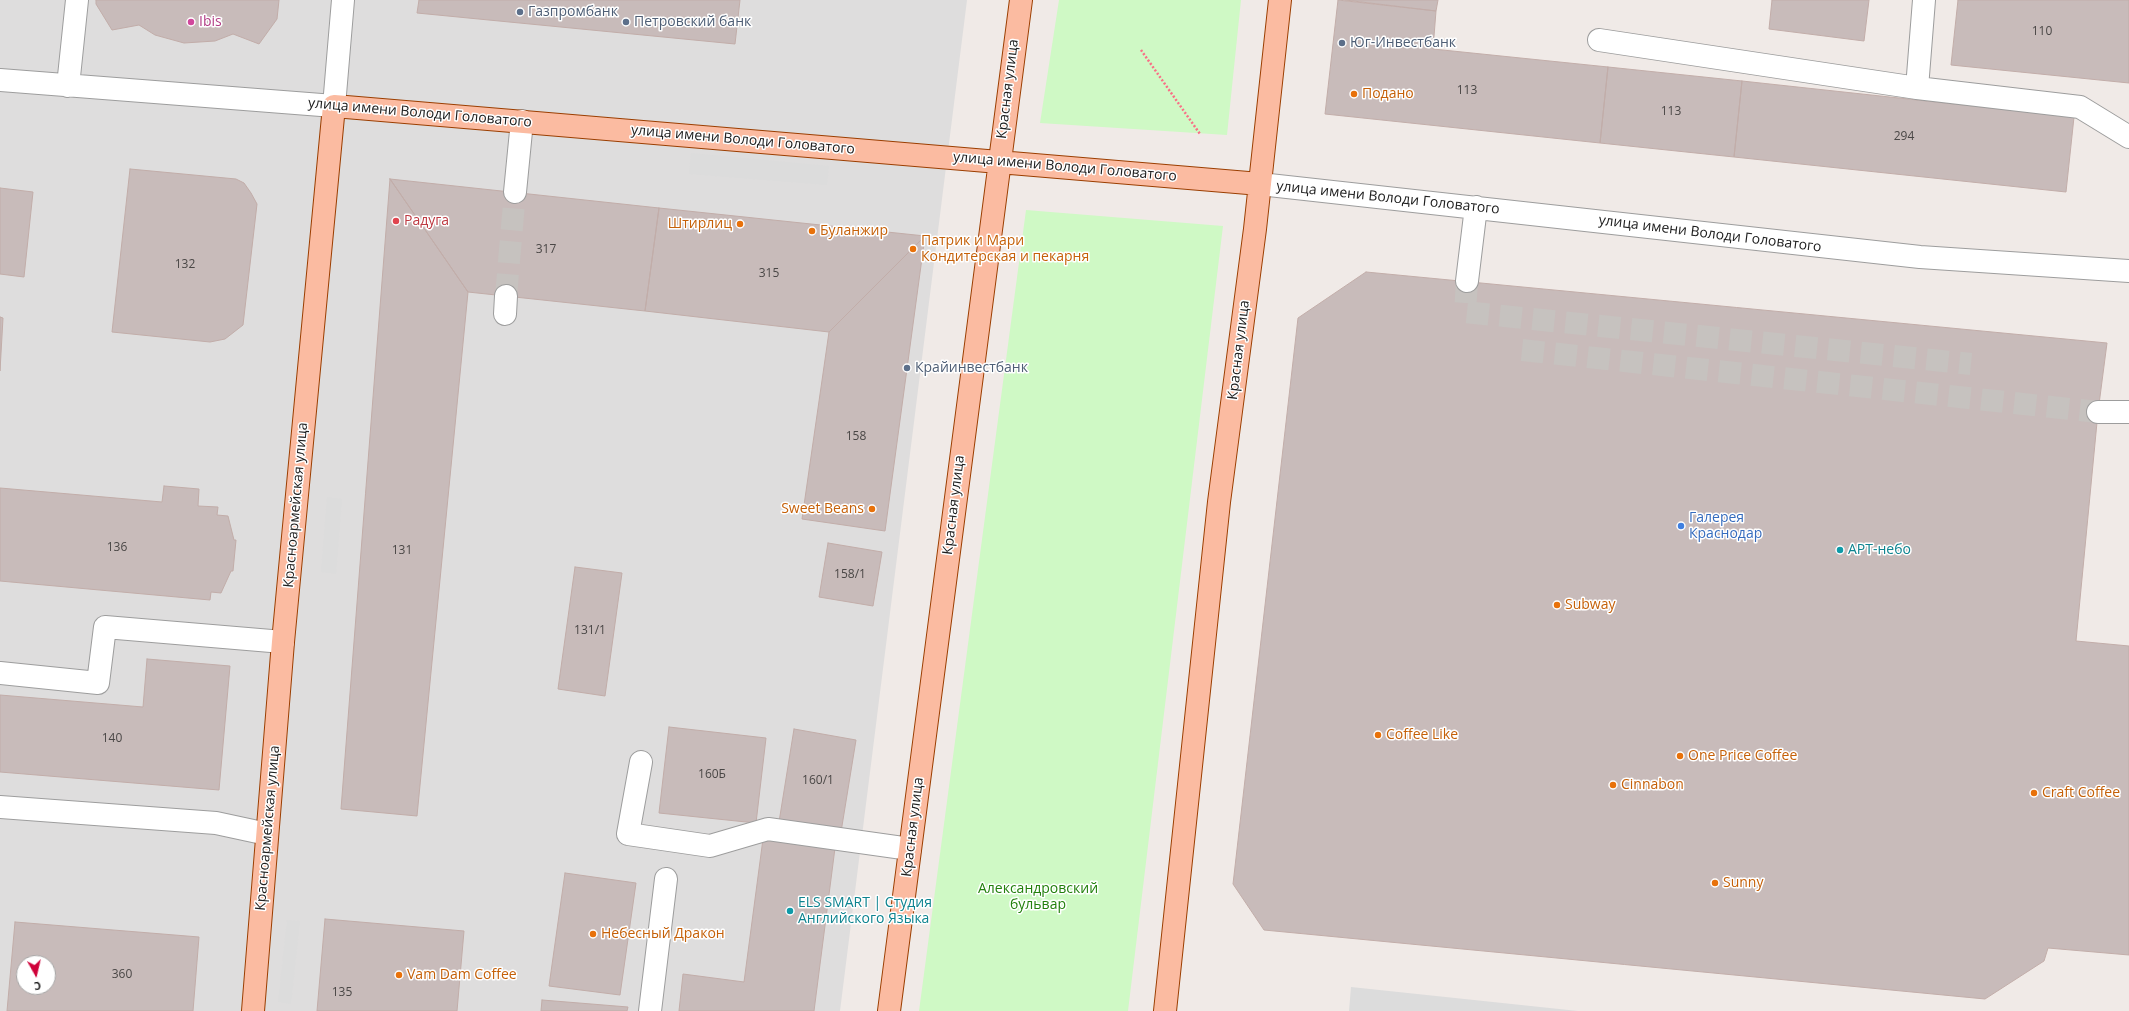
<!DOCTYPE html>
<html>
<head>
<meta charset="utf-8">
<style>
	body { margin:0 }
	#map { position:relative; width:2129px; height:1011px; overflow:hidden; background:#f0eae7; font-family:"Open Sans",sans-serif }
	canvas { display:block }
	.north { position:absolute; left:16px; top:955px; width:40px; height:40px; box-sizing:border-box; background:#fff; border:1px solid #a6a6a6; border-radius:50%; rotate:172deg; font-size:11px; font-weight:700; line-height:16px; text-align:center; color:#202020 }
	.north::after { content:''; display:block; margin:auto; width:14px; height:18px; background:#cf0139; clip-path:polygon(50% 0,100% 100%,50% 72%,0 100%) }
</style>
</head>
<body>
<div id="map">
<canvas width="2129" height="1011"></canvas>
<div class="north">С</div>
</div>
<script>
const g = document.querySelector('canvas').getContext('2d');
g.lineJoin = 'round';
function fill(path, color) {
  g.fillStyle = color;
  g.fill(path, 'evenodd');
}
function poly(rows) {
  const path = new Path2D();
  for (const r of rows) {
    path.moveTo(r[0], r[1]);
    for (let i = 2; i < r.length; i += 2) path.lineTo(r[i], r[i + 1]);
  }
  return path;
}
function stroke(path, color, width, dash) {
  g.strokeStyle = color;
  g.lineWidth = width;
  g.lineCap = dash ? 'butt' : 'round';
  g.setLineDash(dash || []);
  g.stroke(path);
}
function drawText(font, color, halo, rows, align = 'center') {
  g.font = font + ' "Open Sans",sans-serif';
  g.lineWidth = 3;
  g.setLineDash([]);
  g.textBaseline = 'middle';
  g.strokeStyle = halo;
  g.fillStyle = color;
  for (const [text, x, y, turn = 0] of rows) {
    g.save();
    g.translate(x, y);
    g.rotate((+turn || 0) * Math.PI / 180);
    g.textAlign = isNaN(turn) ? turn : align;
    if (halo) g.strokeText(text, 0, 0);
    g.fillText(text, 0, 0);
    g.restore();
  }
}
const residential = poly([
	[0,0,967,0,840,1011,0,1011],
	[24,963,48,963,48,987,24,987]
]);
const park = poly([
	[1059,0,1241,0,1227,135,1040,123],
	[1026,210,1223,226,1128,1011,919,1011]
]);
const parking = poly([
	[691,153,829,166,827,185,689,174],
	[327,497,342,499,336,574,321,572],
	[287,920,300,921,291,1004,278,1002],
	[1351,987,1578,1011,1349,1011]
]);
const building = poly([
	[96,0,279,0,277,19,259,44,233,34,215,41,184,43,155,35,139,25,112,30,96,4,96,0],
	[419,0,740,0,735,44,417,13,419,0],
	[1338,0,1436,11,1433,49,1608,67,1600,143,1325,114,1338,0],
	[1345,0,1438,0,1436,11,1345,0],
	[1772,0,1869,0,1864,41,1769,29,1772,0],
	[1958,0,2129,0,2129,83,1951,65,1958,0],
	[1608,67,1742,81,1734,157,1600,143,1608,67],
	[1742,81,2074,117,2066,192,1734,157,1742,81],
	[130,169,236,179,244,183,251,193,257,204,243,325,225,339,210,342,112,332,130,169],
	[390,179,468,292,417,816,341,809,390,179],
	[390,179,659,208,645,311,468,292,390,179],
	[0,188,33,192,24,277,0,274,0,188],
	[659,208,925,236,829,332,645,311,659,208],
	[925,236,885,531,802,519,829,332,925,236],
	[1366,272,2107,343,2098,412,2076,641,2129,646,2129,955,2048,948,2044,961,1985,999,1264,930,1233,884,1298,318,1366,272],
	[0,317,3,318,0,371,0,317],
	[164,486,199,489,198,506,218,507,217,515,228,516,234,540,236,540,233,571,231,571,221,593,211,592,210,600,0,581,0,488,162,502,164,486],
	[828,543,882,552,873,606,819,597,828,543],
	[575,567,622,573,605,696,558,689,575,567],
	[147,659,230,666,219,790,0,772,0,695,143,707,147,659],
	[669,727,766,738,756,823,659,813,669,727],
	[794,729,856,740,841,832,779,822,794,729],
	[763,839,835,848,814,1011,679,1011,683,974,744,982,763,839],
	[565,873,636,883,620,995,549,986,565,873],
	[325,919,464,931,457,1011,317,1011,325,919],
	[15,922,199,937,193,1011,7,1011,15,922],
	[24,963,48,963,48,987,24,987,24,963],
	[542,1000,628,1007,627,1011,541,1011,542,1000]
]);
const minorTunnel = poly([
	[1467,281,1465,312,1971,364],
	[506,296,515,192],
	[1522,350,2098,412]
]);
const path = poly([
	[1141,50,1200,134]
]);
const minor = poly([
	[1599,40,1917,88,1924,0],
	[0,80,334,106,343,0],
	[68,86,77,0],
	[1917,88,2080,107,2129,137],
	[1260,184,1920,257,2129,271],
	[515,192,522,121],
	[1467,281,1476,207],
	[505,314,506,296],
	[2098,412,2129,412],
	[0,673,98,683,105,627,283,642],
	[641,762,628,834,710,846,768,829,910,849],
	[0,807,216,823,267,834],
	[650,1011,666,879]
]);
const major = poly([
	[253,1011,283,642,334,106,1260,184],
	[889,1011,1021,0],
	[1165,1011,1219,502,1255,229,1280,0]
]);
const markers = [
	[520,12,4,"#5c6f8a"],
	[191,22,4,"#d1479c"],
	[626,22,4,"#5c6f8a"],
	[1342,43,4,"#5c6f8a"],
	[1354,94,4,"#e8710a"],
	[396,221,4,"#e0444e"],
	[740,224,4,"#e8710a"],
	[812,231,4,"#e8710a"],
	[913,249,4,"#e8710a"],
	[907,368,4,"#5c6f8a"],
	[872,509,4,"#e8710a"],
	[1681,526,4,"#3f7fe0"],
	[1840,550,4,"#0f9aa8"],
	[1557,605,4,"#e8710a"],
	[1378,735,4,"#e8710a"],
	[1680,756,4,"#e8710a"],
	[1613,785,4,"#e8710a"],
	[2034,793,4,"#e8710a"],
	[1715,883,4,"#e8710a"],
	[790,911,4,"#0f9aa8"],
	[593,934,4,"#e8710a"],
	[399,975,4,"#e8710a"]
];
const numberNames = [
	["110",2042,32],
	["113",1467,91],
	["113",1671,112],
	["294",1904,137],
	["317",546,250],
	["132",185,265],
	["315",769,274],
	["158",856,437],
	["136",117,548],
	["131",402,551],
	["158/1",850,575],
	["131/1",590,631],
	["140",112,739],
	["160Б",712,775],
	["160/1",818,781],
	["360",122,975],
	["135",342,993]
];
const serviceNames = [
	["Газпромбанк",528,12],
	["Петровский банк",634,22],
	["Юг-Инвестбанк",1350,43],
	["Крайинвестбанк",915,368]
];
const hotelNames = [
	["Ibis",199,22]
];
const streetNames = [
	["Красная улица",1008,89,-83],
	["улица имени Володи Головатого",420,113,5],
	["улица имени Володи Головатого",743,140,5],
	["улица имени Володи Головатого",1065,167,5],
	["улица имени Володи Головатого",1388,198,6],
	["улица имени Володи Головатого",1710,234,7],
	["Красная улица",1239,350,-83],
	["Красноармейская улица",296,505,-85],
	["Красная улица",954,505,-83],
	["Красная улица",913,827,-83],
	["Красноармейская улица",268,828,-85]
];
const foodNames = [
	["Подано",1362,94],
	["Штирлиц",732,224,"right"],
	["Буланжир",820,231],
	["Патрик и Мари",921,241],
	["Кондитерская и пекарня",921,257],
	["Sweet Beans",864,509,"right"],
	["Subway",1565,605],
	["Coffee Like",1386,735],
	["One Price Coffee",1688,756],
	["Cinnabon",1621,785],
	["Craft Coffee",2042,793],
	["Sunny",1723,883],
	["Небесный Дракон",601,934],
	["Vam Dam Coffee",407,975]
];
const healthNames = [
	["Радуга",404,221]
];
const shopNames = [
	["Галерея",1689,518],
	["Краснодар",1689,534]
];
const cultureNames = [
	["АРТ-небо",1848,550],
	["ELS SMART | Студия",798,903],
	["Английского Языка",798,919]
];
const parkNames = [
	["Александровский",1038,889],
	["бульвар",1038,905]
];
fill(residential, '#dedddd');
fill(park, '#cff9c5');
fill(parking, '#dcdcdc');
fill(building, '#c8bbba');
stroke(building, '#c2ada9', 1);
stroke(minorTunnel, '#c6c2bf', 22, [22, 11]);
stroke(minor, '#9d9d9d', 24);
stroke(major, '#9b3e01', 24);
stroke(path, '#f96f86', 2.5, [2, 2]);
stroke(minor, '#fff', 22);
stroke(major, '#fbbba1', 22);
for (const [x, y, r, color] of markers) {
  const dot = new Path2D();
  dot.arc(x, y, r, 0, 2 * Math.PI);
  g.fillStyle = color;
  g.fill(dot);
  stroke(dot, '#fff', 1.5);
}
drawText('12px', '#4a4746', null, numberNames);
drawText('14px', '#4e5e75', '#fff', serviceNames, 'left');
drawText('14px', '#b23c85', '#fff', hotelNames, 'left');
drawText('14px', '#202020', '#fff', streetNames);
drawText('14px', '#c56008', '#fff', foodNames, 'left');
drawText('14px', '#be3a42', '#fff', healthNames, 'left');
drawText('14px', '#366cbe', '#fff', shopNames, 'left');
drawText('14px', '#0d838f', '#fff', cultureNames, 'left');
drawText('14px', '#22800c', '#fff', parkNames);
</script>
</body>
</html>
